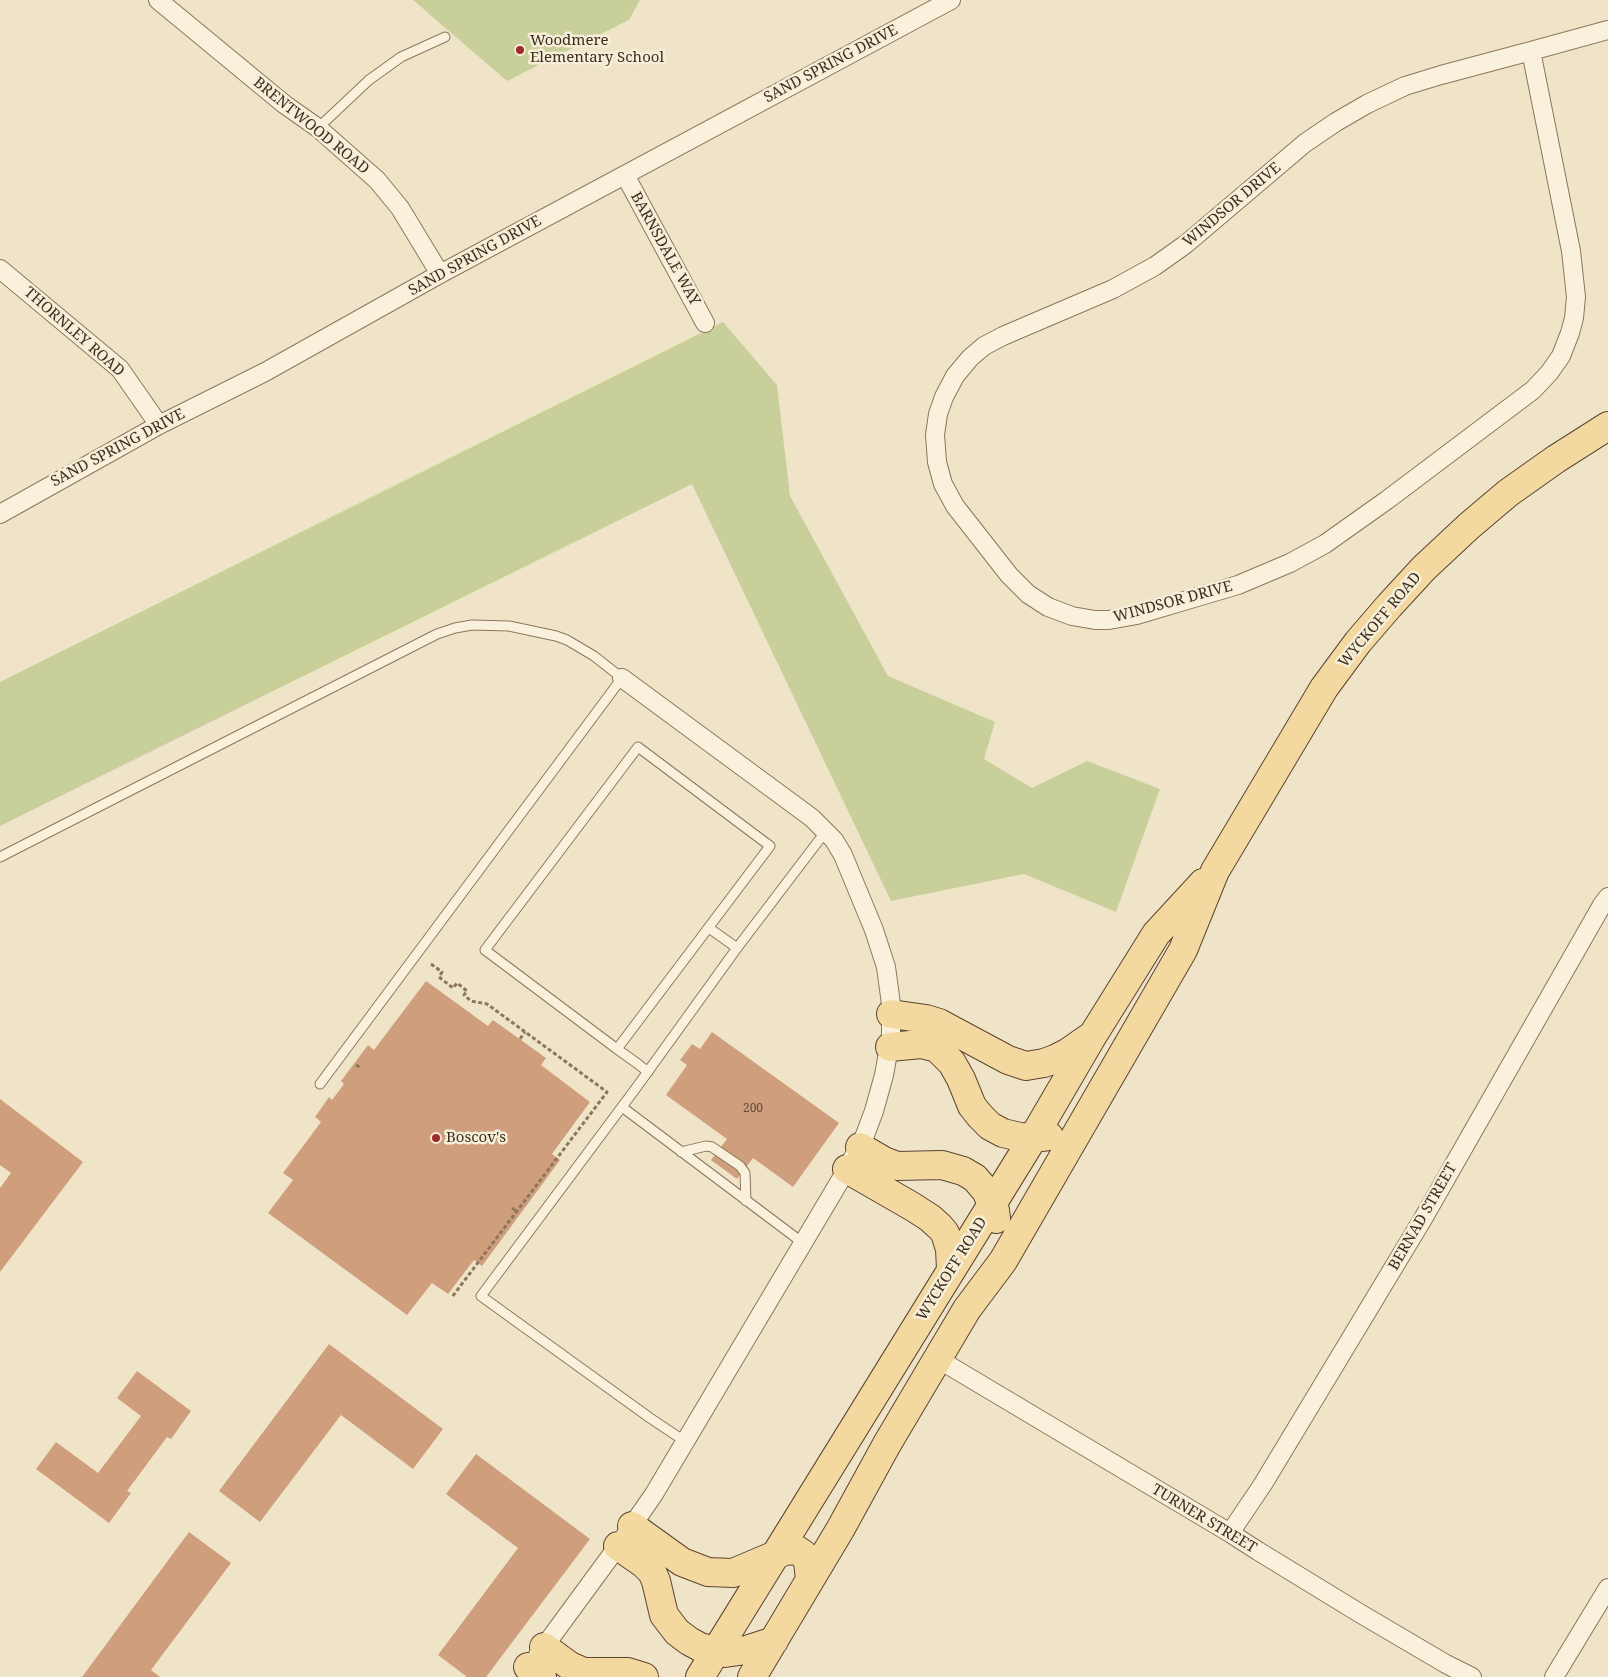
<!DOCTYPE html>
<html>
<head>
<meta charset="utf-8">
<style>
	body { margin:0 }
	canvas { display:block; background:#f0e4c8 }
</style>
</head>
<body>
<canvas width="1608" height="1677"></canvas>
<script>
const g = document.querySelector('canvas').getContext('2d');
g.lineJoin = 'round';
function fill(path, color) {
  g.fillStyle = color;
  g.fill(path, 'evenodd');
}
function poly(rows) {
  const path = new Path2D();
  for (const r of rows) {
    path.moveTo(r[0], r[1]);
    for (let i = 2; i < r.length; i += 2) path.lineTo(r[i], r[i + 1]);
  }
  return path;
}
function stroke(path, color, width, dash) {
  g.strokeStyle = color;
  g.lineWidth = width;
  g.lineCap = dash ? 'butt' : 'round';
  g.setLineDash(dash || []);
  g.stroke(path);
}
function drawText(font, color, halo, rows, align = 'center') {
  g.font = font + ' "Noto Serif",serif';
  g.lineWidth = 5;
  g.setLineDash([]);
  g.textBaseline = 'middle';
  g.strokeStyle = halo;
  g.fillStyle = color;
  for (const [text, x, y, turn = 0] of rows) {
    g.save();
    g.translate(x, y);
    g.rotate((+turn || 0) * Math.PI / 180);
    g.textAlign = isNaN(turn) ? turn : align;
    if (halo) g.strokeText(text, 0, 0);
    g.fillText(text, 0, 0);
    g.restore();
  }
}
const green = poly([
	[413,0,640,0,629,20,507,81],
	[723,322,777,385,790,496,888,676,995,722,984,759,1032,788,1087,761,1160,789,1116,912,1024,874,891,901,692,484,0,826,0,682]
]);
const building = poly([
	[426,981,488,1026,493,1020,546,1058,541,1065,590,1102,552,1154,560,1160,482,1266,474,1260,448,1294,432,1283,407,1315,268,1213,293,1180,283,1173,321,1122,315,1117,329,1097,332,1100,344,1084,341,1081,368,1045,374,1050],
	[712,1032,839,1123,793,1187,753,1158,737,1179,711,1160,727,1139,666,1095,687,1065,680,1060,692,1044,700,1049],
	[0,1099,83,1162,0,1272,0,1188,11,1173,0,1165],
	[329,1344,443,1429,413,1469,341,1415,260,1522,219,1491],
	[137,1371,191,1411,171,1439,167,1437,127,1491,131,1493,109,1523,36,1469,56,1442,98,1473,141,1416,117,1398],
	[476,1454,590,1539,486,1677,467,1677,438,1655,518,1548,446,1494],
	[189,1532,231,1563,151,1670,160,1677,82,1677]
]);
const path = poly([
	[431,964,442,972,439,977,453,988,457,983,467,991,464,995,471,1001,487,1004,607,1092,452,1297],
	[520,1039,525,1032],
	[356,1065,361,1068],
	[512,1208,516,1211]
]);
const lane = poly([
	[318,128,369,80,401,57,445,37],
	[0,857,437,634,455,628,472,625,509,626,556,636,567,640,594,656,622,678,320,1084],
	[709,928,737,948],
	[617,1049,770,846,638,747,485,950,617,1049,638,1064,648,1072],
	[622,1107,803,1243],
	[681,1152,706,1146,712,1147,740,1166,745,1173,746,1201],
	[686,1442,650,1418,481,1296,636,1088,737,948,826,831]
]);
const street = poly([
	[158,0,284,104,318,128,377,180,400,208,440,274],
	[1531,51,1571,251,1576,297,1574,318,1570,333,1561,356,1549,373,1533,390,1387,500,1325,544,1290,563,1238,585,1204,595,1137,615,1109,620,1095,620,1072,616,1048,607,1028,594,1009,575,955,506,943,484,937,462,935,435,938,414,944,397,955,376,970,358,984,346,1003,336,1113,289,1155,266,1186,244,1305,143,1336,122,1367,104,1405,86,1441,75,1531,51],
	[1531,51,1608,30],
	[625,175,705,323],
	[0,269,120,369,159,425],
	[0,514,159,425,265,372,440,274,951,0],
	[938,1359,1230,1533,1258,1551,1361,1614,1446,1664,1472,1677],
	[1230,1533,1263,1484,1424,1217,1602,905,1608,897],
	[538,1655,618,1546,654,1494,847,1169,865,1135,874,1111,884,1075,891,1036,891,1004,886,967,874,930,843,855,834,840,812,818,622,678],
	[1554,1677,1608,1588]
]);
const primary = poly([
	[891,1014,926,1019,939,1023,1008,1060,1026,1066,1044,1063,1055,1059,1067,1053,1090,1037],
	[890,1047,921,1044,937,1048,952,1063,961,1079,972,1106,980,1116,990,1126,1003,1133,1020,1137,1033,1138,1049,1136],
	[860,1147,884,1161,897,1166,942,1165,963,1171,975,1178,986,1191,995,1210,996,1219],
	[847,1169,913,1207,930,1218,940,1227,945,1233,950,1249,951,1269],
	[632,1526,682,1562,708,1572,733,1573,785,1551,797,1550,803,1554,808,1561,810,1580],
	[618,1546,644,1564,652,1572,656,1581,664,1615,677,1632,689,1641,700,1647,725,1653,746,1650,774,1641],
	[544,1647,570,1666,584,1672,628,1672,644,1677],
	[528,1667,542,1677],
	[700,1677,1033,1138,1093,1035,1156,934,1203,883],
	[752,1677,841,1528,887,1444,967,1309,1003,1261,1183,950,1215,871,1324,688,1358,642,1389,606,1424,568,1469,526,1508,493,1556,459,1608,426]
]);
const markers = [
	[520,50,5,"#9e2a2b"],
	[436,1138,5,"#9e2a2b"]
];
const numberNames = [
	["200",753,1109]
];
const poiNames = [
	["Woodmere",530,41],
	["Elementary School",530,58],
	["Boscov's",446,1138]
];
const streetNames = [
	["SAND SPRING DRIVE",831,64,-28],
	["BRENTWOOD ROAD",311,126,39],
	["WINDSOR DRIVE",1232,205,-40],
	["BARNSDALE WAY",665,249,61],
	["SAND SPRING DRIVE",475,256,-29],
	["THORNLEY ROAD",74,332,41],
	["SAND SPRING DRIVE",118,448,-28],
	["WINDSOR DRIVE",1173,602,-15],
	["WYCKOFF ROAD",1380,620,-50],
	["BERNAD STREET",1423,1217,-60],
	["WYCKOFF ROAD",952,1269,-58],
	["TURNER STREET",1204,1519,31]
];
fill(green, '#c9cf9b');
fill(building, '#cf9f7d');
stroke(lane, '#8d765c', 11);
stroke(street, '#8d765c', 20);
stroke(primary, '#5b4430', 30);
stroke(path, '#8d765c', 3, [4, 2.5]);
stroke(lane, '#faf1dc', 9);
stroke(street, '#faf1dc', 18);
stroke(primary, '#f3d9a0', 28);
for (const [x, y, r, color] of markers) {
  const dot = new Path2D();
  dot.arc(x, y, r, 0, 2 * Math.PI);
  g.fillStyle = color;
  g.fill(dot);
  stroke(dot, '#f7eed8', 2);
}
drawText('12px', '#624a37', null, numberNames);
drawText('15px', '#3d2e20', '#f7eed8', poiNames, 'left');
drawText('15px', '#3d2e20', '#f7eed8', streetNames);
</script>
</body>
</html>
